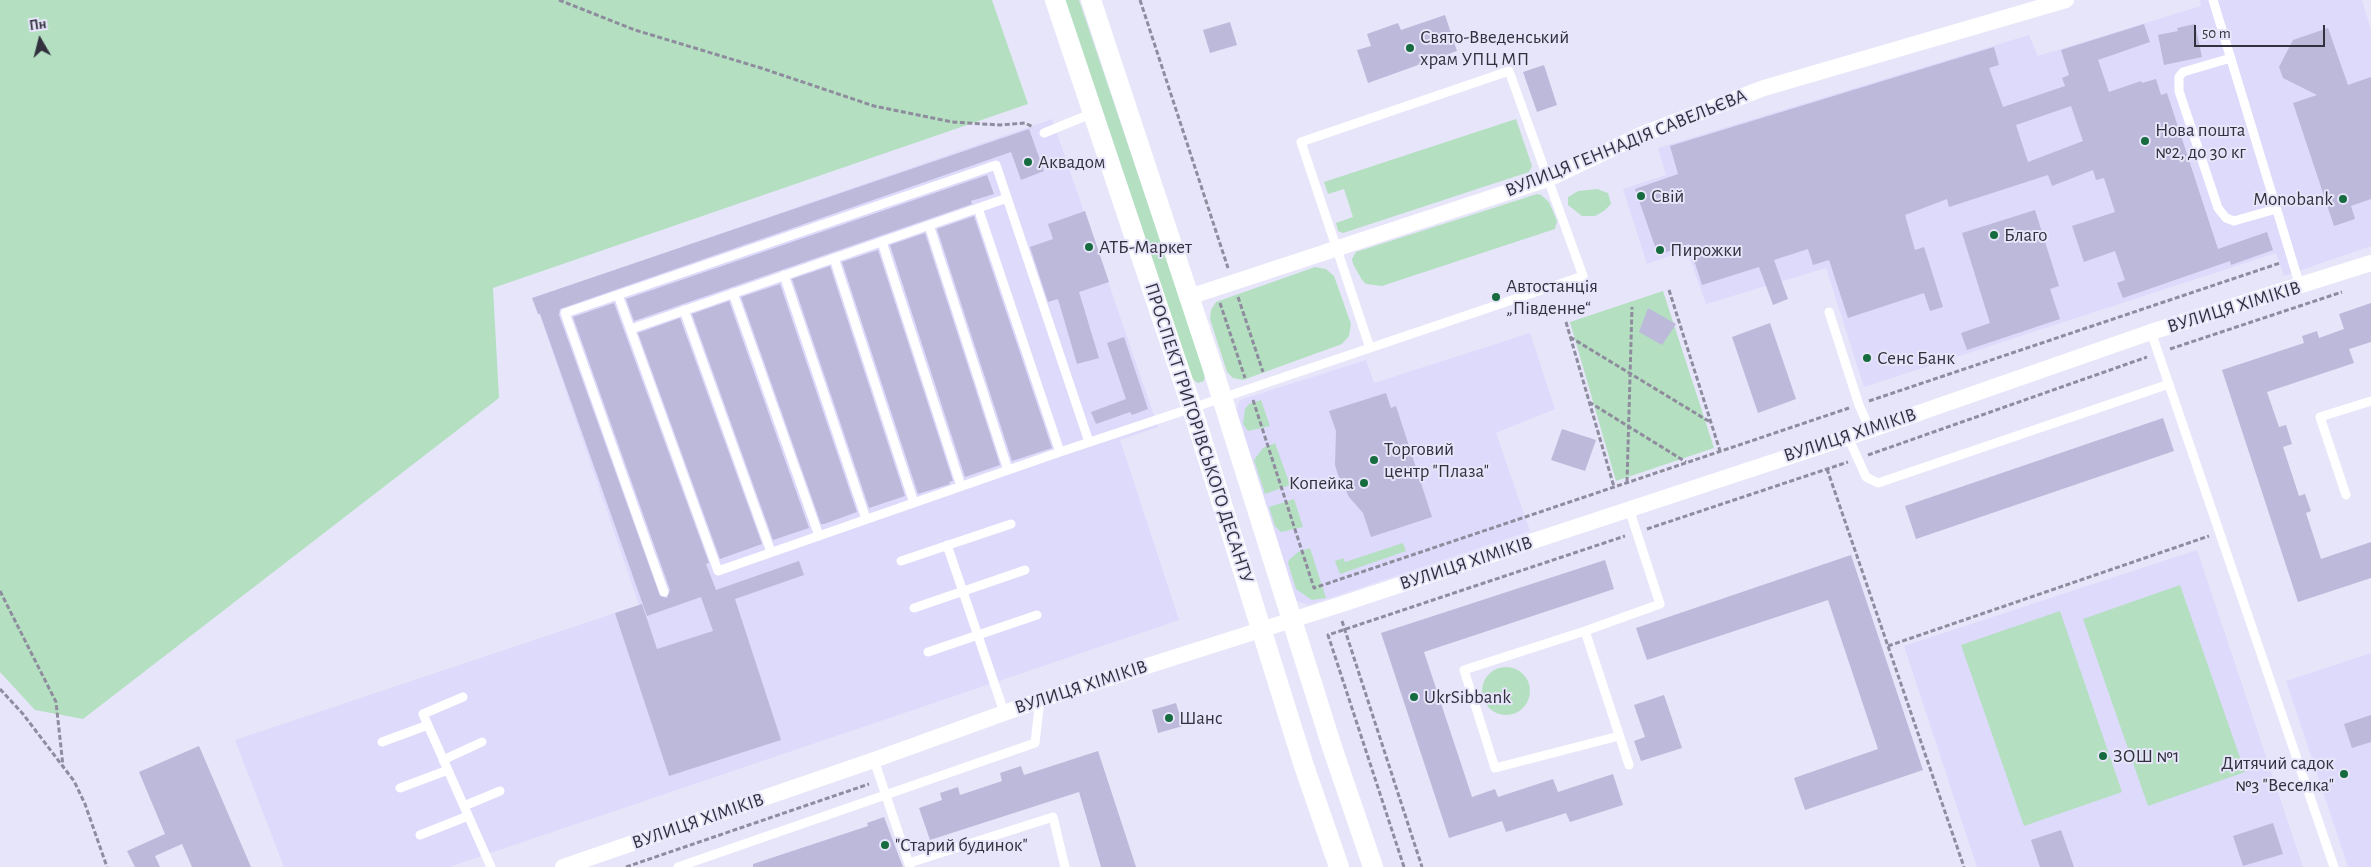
<!DOCTYPE html>
<html>
<head>
<meta charset="utf-8">
<style>
	body { margin:0 }
	#map { position:relative; width:2371px; height:867px; overflow:hidden; background:#e7e5fa; font-family:"Alegreya Sans",sans-serif }
	canvas { display:block }
	.north { position:absolute; left:15px; top:15px; width:50px; height:50px; -webkit-text-stroke:4px #e7e5fa; paint-order:stroke; rotate:352deg; font-size:14px; font-weight:700; line-height:20px; text-align:center; color:#32313e }
	.north::after { content:''; display:block; margin:auto; width:18px; height:22px; background:#32313e; clip-path:polygon(50% 0,100% 100%,50% 72%,0 100%) }
	.scale { position:absolute; left:2194px; top:25px; width:131px; height:22px; box-sizing:border-box; border:2px solid #32313e; border-top:0; padding-left:6px; font-size:15px; line-height:18px; white-space:nowrap; color:#32313e; -webkit-text-stroke:4px #e7e5fa; paint-order:stroke }
</style>
</head>
<body>
<div id="map">
<canvas width="2371" height="867"></canvas>
<div class="north">Пн</div>
<div class="scale">50 m</div>
</div>
<script>
const g = document.querySelector('canvas').getContext('2d');
g.lineJoin = 'round';
function fill(path, color) {
  g.fillStyle = color;
  g.fill(path, 'evenodd');
}
function poly(rows) {
  const path = new Path2D();
  for (const r of rows) {
    if (r.length === 3) {
      path.moveTo(r[0] + r[2], r[1]);
      path.arc(r[0], r[1], r[2], 0, 2 * Math.PI);
      continue;
    }
    path.moveTo(r[0], r[1]);
    for (let i = 2; i < r.length; i += 2) path.lineTo(r[i], r[i + 1]);
  }
  return path;
}
function stroke(path, color, width, dash) {
  g.strokeStyle = color;
  g.lineWidth = width;
  g.lineCap = dash ? 'butt' : 'round';
  g.setLineDash(dash || []);
  g.stroke(path);
}
function drawText(font, color, halo, rows, align = 'center') {
  g.font = font + ' "Alegreya Sans",sans-serif';
  g.lineWidth = 4;
  g.setLineDash([]);
  g.textBaseline = 'middle';
  g.strokeStyle = halo;
  g.fillStyle = color;
  for (const [text, x, y, turn = 0] of rows) {
    g.save();
    g.translate(x, y);
    g.rotate((+turn || 0) * Math.PI / 180);
    g.textAlign = isNaN(turn) ? turn : align;
    if (halo) g.strokeText(text, 0, 0);
    g.fillText(text, 0, 0);
    g.restore();
  }
}
const built = poly([
	[2200,0,2362,0,2371,30,2371,246,2284,276,2276,253,1864,387,1826,268,1706,304,1687,250,1647,264,1623,189,1666,175,1658,148,2029,35,2038,56,2201,6],
	[1052,119,1158,427,1120,440,1179,620,449,867,284,867,235,740,639,605,534,298],
	[1530,333,1555,409,1496,433,1530,531,1309,605,1294,600,1236,410,1240,400,1366,360,1374,383],
	[2197,550,2303,867,1977,867,1904,646],
	[2371,653,2371,867,2348,867,2286,681]
]);
const green = poly([
	[0,0,992,0,1028,104,493,288,499,398,83,719,35,710,0,672],
	[1065,0,1079,0,1205,372,1204,381,1198,383,1191,378],
	[1516,119,1532,166,1529,172,1343,233,1338,231,1336,223,1353,217,1344,189,1328,194,1324,182],
	[1597,189,1608,193,1611,204,1604,211,1595,216,1582,216,1568,205,1568,197,1578,191],
	[1537,194,1541,195,1549,202,1557,221,1555,229,1382,286,1366,284,1362,280,1353,264,1352,259,1356,252],
	[1315,267,1326,269,1334,276,1351,324,1349,336,1342,344,1243,380,1233,378,1227,372,1210,319,1211,310,1216,302],
	[1663,291,1714,448,1616,481,1570,322],
	[1261,400,1270,426,1248,431,1243,424,1245,409,1249,404],
	[1275,443,1290,485,1265,494,1254,460,1263,448],
	[1294,499,1303,527,1281,532,1275,526,1269,507],
	[1403,543,1406,551,1340,574,1335,561,1343,558,1345,562],
	[1310,548,1326,598,1312,600,1296,589,1288,563,1289,560,1298,552],
	[2180,585,2245,772,2148,806,2083,619],
	[2060,611,2122,792,2024,826,1961,645],
	[1506,691,24]
]);
const building = poly([
	[1445,15,1457,51,1368,83,1357,50,1371,46,1367,34,1398,23,1401,30],
	[1230,22,1237,45,1210,53,1203,30],
	[2144,24,2150,42,2098,60,2109,92,2141,81,2142,83,2156,79,2161,95,2167,93,2218,249,2267,232,2273,250,2231,265,2230,261,2123,298,2117,283,2125,280,2115,251,2084,262,2072,226,2115,212,2104,178,2096,180,2093,170,2052,186,2048,175,1949,207,1947,199,1905,215,1915,250,1924,247,1943,307,1930,311,1924,293,1848,318,1829,260,1813,265,1808,249,1774,260,1788,299,1773,305,1759,267,1702,285,1689,244,1658,255,1635,189,1678,174,1670,146,1994,47,1999,65,1989,68,2003,107,2065,86,2062,78,2069,75,2061,50],
	[2071,106,2083,141,2028,162,2016,125],
	[2195,24,2202,57,2164,65,2158,35,2178,31,2177,28],
	[2328,28,2348,85,2371,77,2371,199,2351,206,2355,219,2334,226,2293,103,2317,95,2283,78,2279,67,2293,40],
	[1544,65,1557,105,1537,112,1523,72],
	[1029,129,1044,171,1021,180,1011,152,560,309,559,315,660,596,667,598,670,590,573,317,614,303,709,563,706,564,716,590,799,561,804,575,735,599,781,740,669,776,615,613,642,604,657,649,713,631,701,597,647,616,540,314,538,314,532,298],
	[987,175,994,194,971,201,972,204,634,321,626,299],
	[2035,210,2059,286,2050,289,2060,319,1967,350,1961,333,1990,323,1962,233],
	[1085,211,1109,282,1079,292,1099,358,1077,364,1058,299,1048,302,1030,247,1053,239,1048,224],
	[974,216,1052,448,1012,461,937,229],
	[925,233,1000,465,965,477,890,245],
	[878,250,953,481,949,482,950,484,918,494,842,262],
	[830,266,905,496,869,508,792,279],
	[780,284,857,512,824,524,821,524,741,297],
	[729,301,809,528,773,540,692,314],
	[2371,303,2371,342,2349,349,2354,363,2267,392,2279,427,2286,425,2292,444,2283,447,2299,496,2305,494,2311,511,2306,513,2321,559,2371,542,2371,578,2298,602,2222,370,2304,343,2302,336,2317,331,2319,338,2344,329,2339,314],
	[1648,308,1676,324,1662,345,1639,332],
	[680,318,762,544,720,559,638,333],
	[1770,323,1796,399,1758,413,1732,337],
	[1124,337,1148,409,1132,415,1130,412,1096,424,1091,412,1126,399,1107,343],
	[1386,393,1391,408,1396,406,1432,517,1371,537,1363,513,1349,497,1338,475,1335,465,1336,431,1329,411],
	[2163,418,2174,451,1916,539,1905,506],
	[1562,429,1596,440,1585,471,1551,460],
	[1851,555,1923,770,1805,810,1794,778,1878,749,1828,600,1647,660,1636,628],
	[1605,560,1614,589,1424,652,1472,797,1495,789,1498,797,1553,779,1558,792,1613,774,1623,805,1570,822,1566,813,1506,832,1502,821,1449,838,1381,633],
	[1664,695,1682,748,1641,761,1634,741,1645,737,1634,705],
	[1176,703,1183,726,1158,733,1152,710],
	[2371,715,2371,742,2352,748,2344,724],
	[199,746,251,867,192,867,182,844,155,856,160,867,135,867,127,851,165,834,139,772],
	[1098,751,1136,867,1101,867,1079,792,930,840,919,808,942,800,940,793,958,787,960,795,1002,781,1000,773,1021,766,1024,775],
	[884,817,903,867,753,867,753,864,868,826,867,823],
	[2273,823,2283,854,2243,866,2233,836],
	[2061,830,2074,867,2040,867,2031,840]
]);
const path = poly([
	[559,0,635,30,761,68,874,106,952,122,1000,125,1025,123,1033,127],
	[1140,0,1228,268],
	[1669,290,1720,451],
	[1238,297,1263,372],
	[1220,303,1245,378],
	[1566,322,1614,487],
	[1570,337,1710,422],
	[2170,349,2342,292],
	[1253,400,1314,588,1849,408],
	[1869,401,2280,263],
	[1589,402,1686,462],
	[1868,455,2147,357],
	[1827,469,1964,867],
	[1627,482,1632,307],
	[1647,529,1848,462],
	[0,591,56,702,63,766],
	[1342,621,1422,867],
	[1888,646,2209,536],
	[0,689,23,714,74,781,85,804,107,867],
	[626,867,869,784],
	[1404,867,1328,635,1625,536]
]);
const service = poly([
	[2213,0,2300,286],
	[2231,58,2183,72,2179,77,2179,91,2218,208,2226,218,2234,221,2276,209],
	[1044,133,1093,113],
	[978,208,1060,452],
	[929,225,1008,470],
	[882,242,961,486],
	[834,258,914,503],
	[784,275,866,519],
	[733,293,819,536],
	[618,295,718,571,1060,452,1222,398,1583,276,1509,71,1301,142,1370,348],
	[684,310,771,552],
	[1829,312,1859,405,1870,430],
	[631,329,1007,198],
	[2151,332,2334,867],
	[1848,437,1866,477,1878,483,2169,384],
	[2346,495,2320,417,2371,401],
	[1629,509,1660,604,1585,631,1629,765],
	[947,545,1004,712],
	[901,561,1011,524],
	[664,592,565,313,996,165,1089,442],
	[914,608,1025,570],
	[1585,631,1464,670,1495,768,1619,736],
	[928,652,1037,615],
	[463,697,423,714,491,867],
	[382,742,428,725],
	[443,760,482,742],
	[874,760,910,867],
	[400,788,448,770],
	[464,806,500,791],
	[420,835,468,816],
	[909,863,1053,817,1065,867],
	[678,867,1035,743,1040,700]
]);
const minor = poly([
	[1189,297,1548,179,1643,134,1764,88,2066,0],
	[563,867,874,760,1040,700,1336,606,1870,430,2151,332,2371,263]
]);
const tertiary = poly([
	[1055,0,1192,408,1304,766,1339,867],
	[1091,0,1212,366,1332,747,1373,867]
]);
const markers = [
	[1410,48,5,"#166c3e"],
	[2145,141,5,"#166c3e"],
	[1028,162,5,"#166c3e"],
	[1641,196,5,"#166c3e"],
	[2343,199,5,"#166c3e"],
	[1994,235,5,"#166c3e"],
	[1089,247,5,"#166c3e"],
	[1660,250,5,"#166c3e"],
	[1496,297,5,"#166c3e"],
	[1867,358,5,"#166c3e"],
	[1374,460,5,"#166c3e"],
	[1364,483,5,"#166c3e"],
	[1414,697,5,"#166c3e"],
	[1169,718,5,"#166c3e"],
	[2103,756,5,"#166c3e"],
	[2344,774,5,"#166c3e"],
	[885,845,5,"#166c3e"]
];
const poiNames = [
	["Свято-Введенський",1420,37],
	["храм УПЦ МП",1420,59],
	["Нова пошта",2155,130],
	["№2, до 30 кг",2155,152],
	["Аквадом",1038,162],
	["Свій",1651,196],
	["Monobank",2333,199,"right"],
	["Благо",2004,235],
	["АТБ-Маркет",1099,247],
	["Пирожки",1670,250],
	["Автостанція",1506,286],
	["„Південне“",1506,308],
	["Сенс Банк",1877,358],
	["Торговий",1384,449],
	["центр \"Плаза\"",1384,471],
	["Копейка",1354,483,"right"],
	["UkrSibbank",1424,697],
	["Шанс",1179,718],
	["ЗОШ №1",2113,756],
	["Дитячий садок",2334,763,"right"],
	["№3 \"Веселка\"",2334,785,"right"],
	["\"Старий будинок\"",895,845]
];
const streetNames = [
	["ВУЛИЦЯ ГЕННАДІЯ САВЕЛЬЄВА",1626,143,-22],
	["ВУЛИЦЯ ХІМІКІВ",2234,307,-17],
	["ПРОСПЕКТ ГРИГОРІВСЬКОГО ДЕСАНТУ",1199,433,72],
	["ВУЛИЦЯ ХІМІКІВ",1850,435,-18],
	["ВУЛИЦЯ ХІМІКІВ",1466,563,-18],
	["ВУЛИЦЯ ХІМІКІВ",1081,687,-18],
	["ВУЛИЦЯ ХІМІКІВ",698,821,-19]
];
fill(built, '#dddafb');
fill(green, '#b4e0c1');
fill(building, '#bcb9da');
stroke(path, '#8e8c9d', 3, [5, 2.5]);
stroke(service, '#fff', 9);
stroke(minor, '#fff', 16);
stroke(tertiary, '#fff', 20);
for (const [x, y, r, color] of markers) {
  const dot = new Path2D();
  dot.arc(x, y, r, 0, 2 * Math.PI);
  g.fillStyle = color;
  g.fill(dot);
  stroke(dot, '#e7e5fa', 2);
}
drawText('19px', '#32313e', '#e7e5fa', poiNames, 'left');
drawText('19px', '#32313e', '#e7e5fa', streetNames);
</script>
</body>
</html>
